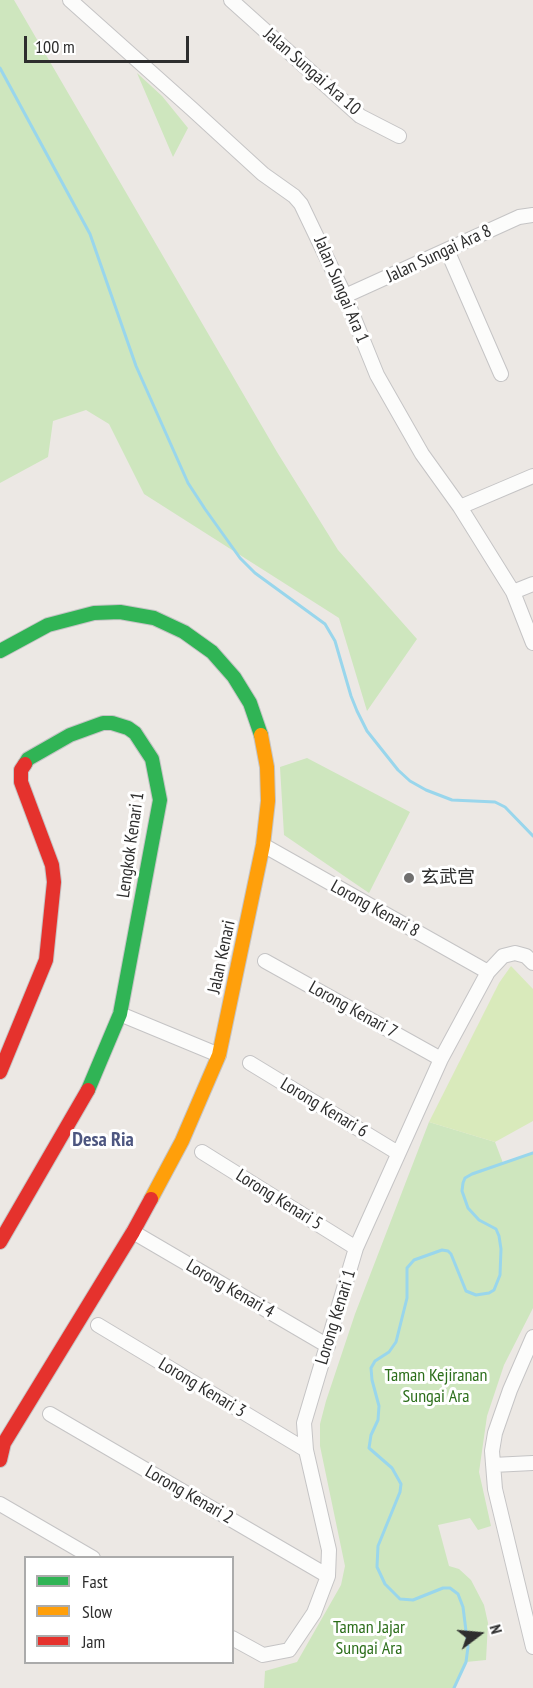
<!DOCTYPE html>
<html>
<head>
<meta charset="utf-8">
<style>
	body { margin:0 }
	#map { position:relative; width:533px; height:1688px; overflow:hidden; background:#ece8e4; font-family:"PT Sans Narrow",sans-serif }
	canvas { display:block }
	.legend { position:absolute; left:24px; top:1556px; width:210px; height:108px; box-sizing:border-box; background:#fff; border:2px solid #ababab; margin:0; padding:8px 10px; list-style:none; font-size:18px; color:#2e2e2e }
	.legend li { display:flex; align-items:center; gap:12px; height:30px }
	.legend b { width:30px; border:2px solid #ababab }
	.north { position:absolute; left:449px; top:1604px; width:60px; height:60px; -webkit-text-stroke:4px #fff; paint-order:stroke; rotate:74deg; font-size:16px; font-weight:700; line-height:24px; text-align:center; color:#2e2e2e }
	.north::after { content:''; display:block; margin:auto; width:21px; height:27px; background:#2e2e2e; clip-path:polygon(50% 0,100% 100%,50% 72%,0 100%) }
	.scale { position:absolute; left:24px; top:36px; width:165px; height:27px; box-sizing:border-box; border:3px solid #2e2e2e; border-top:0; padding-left:8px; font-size:18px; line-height:21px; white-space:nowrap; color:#2e2e2e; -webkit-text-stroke:4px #fff; paint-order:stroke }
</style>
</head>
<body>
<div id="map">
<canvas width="533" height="1688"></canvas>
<ul class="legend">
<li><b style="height:8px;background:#30b455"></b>Fast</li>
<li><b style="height:8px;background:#ff9f0a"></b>Slow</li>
<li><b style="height:8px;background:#e5322d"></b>Jam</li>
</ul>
<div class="north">N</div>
<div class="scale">100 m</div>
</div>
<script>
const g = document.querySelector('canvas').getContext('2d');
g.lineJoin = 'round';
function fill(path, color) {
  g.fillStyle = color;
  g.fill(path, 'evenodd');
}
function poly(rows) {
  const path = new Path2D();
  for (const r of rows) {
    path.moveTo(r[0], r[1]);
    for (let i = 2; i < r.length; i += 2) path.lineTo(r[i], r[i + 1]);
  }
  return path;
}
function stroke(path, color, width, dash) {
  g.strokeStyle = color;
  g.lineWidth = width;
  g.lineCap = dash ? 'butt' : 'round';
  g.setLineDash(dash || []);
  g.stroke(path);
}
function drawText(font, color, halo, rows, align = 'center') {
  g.font = font + ' "PT Sans Narrow","Noto Sans SC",sans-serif';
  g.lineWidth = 6;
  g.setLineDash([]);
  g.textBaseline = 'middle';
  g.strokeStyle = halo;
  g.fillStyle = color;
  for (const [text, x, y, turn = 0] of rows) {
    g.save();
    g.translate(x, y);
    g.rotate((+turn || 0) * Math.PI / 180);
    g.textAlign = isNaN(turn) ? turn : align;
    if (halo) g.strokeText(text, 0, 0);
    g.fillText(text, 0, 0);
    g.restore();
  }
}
const green = poly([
	[0,0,14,0,277,452,338,550,417,639,367,711,339,618,144,494,109,424,86,410,53,421,48,457,0,483],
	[137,73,162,96,188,128,173,157],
	[307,758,410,812,369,893,284,835,280,767],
	[429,1122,495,1142,503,1163,533,1153,533,1308,504,1365,487,1416,479,1472,491,1526,478,1530,470,1518,438,1525,449,1566,459,1569,471,1580,484,1605,488,1623,486,1660,466,1662,454,1688,264,1688,265,1671,297,1662,341,1585,345,1566,320,1446,320,1424,326,1401,355,1314]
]);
const pitch = poly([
	[511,966,533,989,533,1121,495,1142,429,1122,499,983]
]);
const stream = poly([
	[0,68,90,234,136,366,188,483,205,509,240,558,255,573,325,624,335,641,351,696,357,711,367,731,398,770,410,781,426,790,452,800,495,802,505,807,533,836],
	[454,1688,466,1662,468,1647,463,1607,458,1594,450,1588,443,1588,413,1600,400,1599,385,1584,377,1567,378,1546,400,1492,401,1484,392,1468,369,1448,371,1435,378,1420,379,1406,372,1380,371,1368,375,1361,389,1352,396,1342,407,1298,407,1268,414,1260,442,1250,448,1251,451,1254,466,1291,476,1295,489,1293,494,1290,500,1275,501,1249,499,1236,496,1229,479,1220,468,1208,462,1191,463,1183,465,1178,472,1174,533,1153]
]);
const street = poly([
	[70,0,192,109,263,174,294,196,301,204,345,296,377,375,422,454,460,507,513,592,533,643],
	[231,0,360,116,399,136],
	[447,250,501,374],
	[345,296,519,217,533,215],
	[460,507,533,476],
	[513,592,533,584],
	[263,845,488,972],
	[265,961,441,1059],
	[120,1014,219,1055],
	[250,1063,398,1153],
	[202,1152,356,1248],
	[133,1232,328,1346],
	[98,1325,306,1450],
	[533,1337,510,1390,495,1433,492,1451,495,1489,533,1647],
	[50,1414,328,1576],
	[493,1465,533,1463],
	[0,1504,93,1558],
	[232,1638,263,1655,289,1650,314,1613,328,1576,329,1550,306,1450,304,1423,356,1248,441,1059,488,972,503,956,515,953,526,956,533,963]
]);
const fast = poly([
	[0,651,48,625,94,613,120,612,154,618,184,632,212,652,234,677,250,703,261,735],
	[25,764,28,759,70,735,103,723,112,723,128,728,135,733,152,759,160,800,120,1014,88,1090]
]);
const slow = poly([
	[151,1199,182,1141,219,1055,263,845,268,801,267,767,261,735]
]);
const jam = poly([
	[0,1072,46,960,54,882,52,865,21,782,21,770,25,764],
	[0,1242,88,1090],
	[0,1460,4,1443,133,1232,151,1199]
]);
const markers = [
	[409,878,6,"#706f6e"]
];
const streetNames = [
	["Jalan Sungai Ara 10",312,72,41],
	["Jalan Sungai Ara 8",439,254,-25],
	["Jalan Sungai Ara 1",341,290,67],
	["Lengkok Kenari 1",131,845,-82],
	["Lorong Kenari 8",375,909,29],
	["Jalan Kenari",222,957,-78],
	["Lorong Kenari 7",353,1010,29],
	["Lorong Kenari 6",324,1108,31],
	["Lorong Kenari 5",279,1200,32],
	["Lorong Kenari 4",230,1289,30],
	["Lorong Kenari 1",336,1317,-73],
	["Lorong Kenari 3",202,1388,31],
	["Lorong Kenari 2",189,1495,30]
];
const poiNames = [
	["玄武宫",421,878]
];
const parkNames = [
	["Taman Kejiranan",436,1376],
	["Sungai Ara",436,1397],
	["Taman Jajar",369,1628],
	["Sungai Ara",369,1649]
];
const neighbourhoodNames = [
	["Desa Ria",103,1140]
];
fill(green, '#cee6be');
fill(pitch, '#d9eabb');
stroke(stream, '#99d6ec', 3);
stroke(street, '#c5c4c5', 16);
stroke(fast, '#c5c4c5', 16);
stroke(slow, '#c5c4c5', 16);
stroke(jam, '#c5c4c5', 16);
stroke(street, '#fcfcfb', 14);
stroke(fast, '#30b455', 14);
stroke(slow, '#ff9f0a', 14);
stroke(jam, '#e5322d', 14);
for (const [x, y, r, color] of markers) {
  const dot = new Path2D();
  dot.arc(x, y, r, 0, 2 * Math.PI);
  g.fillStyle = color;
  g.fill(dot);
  stroke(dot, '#fff', 2);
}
drawText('18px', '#2e2e2e', '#fff', streetNames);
drawText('18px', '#2e2e2e', '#fff', poiNames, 'left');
drawText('18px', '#2c6e1b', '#fff', parkNames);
drawText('bold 20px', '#4d5680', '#fff', neighbourhoodNames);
</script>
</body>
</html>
